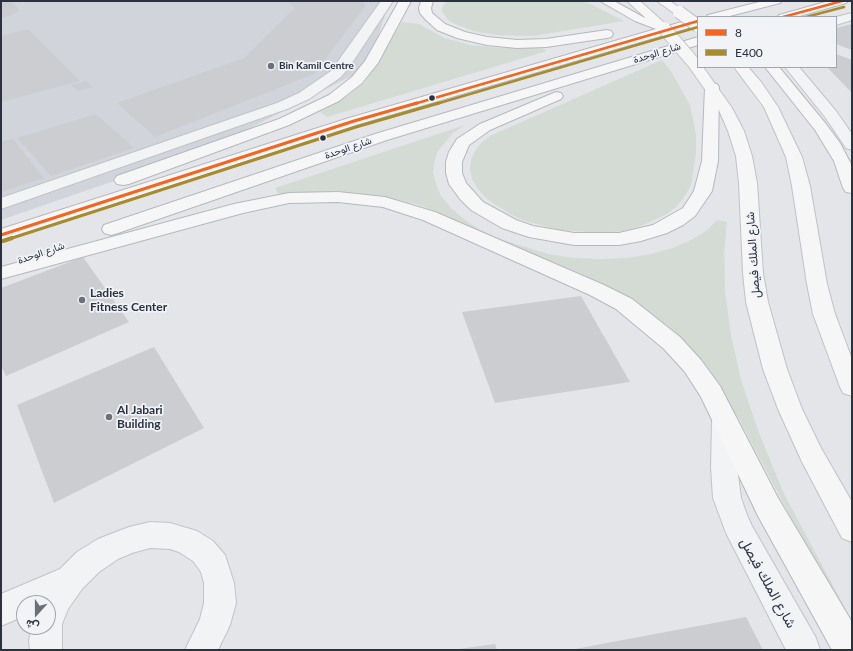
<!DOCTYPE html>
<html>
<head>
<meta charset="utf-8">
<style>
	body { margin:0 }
	#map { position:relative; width:853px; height:651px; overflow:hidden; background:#e3e5e8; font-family:Lato,Vazirmatn,sans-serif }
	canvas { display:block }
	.frame { position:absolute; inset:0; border:2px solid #2a3141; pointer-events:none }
	.legend { position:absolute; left:697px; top:16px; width:140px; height:52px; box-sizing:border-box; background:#f1f3f7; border:1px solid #a1a5ae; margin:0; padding:5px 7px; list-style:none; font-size:12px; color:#2a3141 }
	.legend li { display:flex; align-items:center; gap:8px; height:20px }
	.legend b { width:20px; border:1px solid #a1a5ae }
	.north { position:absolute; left:16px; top:595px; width:40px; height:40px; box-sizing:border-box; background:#f1f3f7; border:1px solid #a1a5ae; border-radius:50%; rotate:201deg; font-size:11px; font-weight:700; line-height:16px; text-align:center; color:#2a3141 }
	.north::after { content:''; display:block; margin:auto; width:14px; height:18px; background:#6b707b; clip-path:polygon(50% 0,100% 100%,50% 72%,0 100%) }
</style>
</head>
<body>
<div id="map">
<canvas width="853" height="651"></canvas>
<div class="frame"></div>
<ul class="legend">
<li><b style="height:5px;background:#f26522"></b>8</li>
<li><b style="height:5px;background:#a78b30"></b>E400</li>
</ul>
<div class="north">ش</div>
</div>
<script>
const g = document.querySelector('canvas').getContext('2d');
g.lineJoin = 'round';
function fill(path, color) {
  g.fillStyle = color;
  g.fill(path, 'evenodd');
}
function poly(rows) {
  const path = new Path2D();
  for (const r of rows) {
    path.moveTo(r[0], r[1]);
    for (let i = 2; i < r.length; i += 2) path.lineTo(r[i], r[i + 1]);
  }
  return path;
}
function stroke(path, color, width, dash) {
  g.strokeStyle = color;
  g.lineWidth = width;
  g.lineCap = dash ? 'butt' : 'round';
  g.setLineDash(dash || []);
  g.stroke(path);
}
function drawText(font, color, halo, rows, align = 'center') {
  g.font = font + ' Lato,Vazirmatn,sans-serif';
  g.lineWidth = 3.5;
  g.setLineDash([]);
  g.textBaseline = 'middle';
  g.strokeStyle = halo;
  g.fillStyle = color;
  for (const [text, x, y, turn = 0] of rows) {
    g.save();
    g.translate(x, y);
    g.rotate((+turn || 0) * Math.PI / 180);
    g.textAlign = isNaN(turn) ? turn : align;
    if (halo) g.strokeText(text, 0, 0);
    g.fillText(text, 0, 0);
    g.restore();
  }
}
const built = poly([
	[1,1,390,1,367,68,215,146,1,220]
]);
const green = poly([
	[447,1,584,1,624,21,533,36,497,35,473,31,455,24,448,20,442,11,442,7],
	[402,22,419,24,444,38,471,45,501,48,542,48,547,51,327,117,320,112,348,96,365,82],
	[662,60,672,73,690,105,696,135,696,154,691,185,685,196,676,207,667,214,641,226,623,231,602,233,559,230,525,221,510,214,487,199,478,189,472,179,470,169,471,160,475,151,482,142,492,135],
	[465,125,453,133,438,151,434,162,433,172,436,184,441,196,451,208,464,219,480,230,500,239,548,254,574,258,601,259,627,258,651,254,673,248,691,240,706,231,717,220,727,222,724,254,725,292,731,335,741,380,759,433,784,494,852,621,852,634,739,419,716,385,692,354,668,326,634,303,600,283,575,271,463,225,437,212,420,205,382,196,342,192,322,192,280,196,275,188]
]);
const building = poly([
	[1,1,11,1,19,10,12,15,1,18],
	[287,1,361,1,366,5,314,74,155,137,117,103,244,58,295,8],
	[852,24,852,50,836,44,836,28],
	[28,29,80,81,1,102,1,36],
	[836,54,852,60,852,93,827,67,836,67],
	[86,81,93,87,78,91,71,85],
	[96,114,134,148,51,176,17,138],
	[13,139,44,178,1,192,1,142],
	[83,257,129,322,6,376,1,366,1,288],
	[581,296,630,382,495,403,462,312],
	[154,347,204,428,54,503,17,405],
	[746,617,763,650,575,650,575,649],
	[495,644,497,650,459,650,459,649]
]);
const street = poly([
	[381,1,393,1,350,66,341,77,309,99,287,109,1,209,1,198,277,103,299,93,331,71,381,1],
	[852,13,852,20,836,25,836,17,852,13],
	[785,67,799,67,836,111,852,134,852,150,846,148,825,117,785,67],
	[725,411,734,414,738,421,737,467,741,498,747,515,752,526,816,638,820,650,786,650,726,533,713,498,711,467,712,421,716,414,725,411],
	[150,522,170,523,197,531,213,541,225,555,234,583,236,603,230,625,218,650,185,650,200,619,204,603,204,583,201,572,193,561,179,552,170,549,150,548,132,553,118,559,99,572,82,589,68,609,62,624,62,650,30,650,29,641,31,627,48,627,48,603,24,603,24,616,1,626,1,594,60,569,77,552,98,539,129,527,150,522]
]);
const primary = poly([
	[627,1,640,1,670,28,668,31,660,31,627,1],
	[657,1,670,1,685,12,683,14,675,14,657,1],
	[692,57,697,58,698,67,703,67,732,108,744,131,752,156,757,183,763,273,768,302,787,369,802,409,821,448,852,502,852,542,842,538,802,462,778,409,763,369,746,302,743,273,739,183,736,156,728,131,718,108,685,61,687,58,692,57],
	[734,67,748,67,761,82,778,107,802,157,810,186,827,284,835,314,852,359,852,396,843,393,840,387,813,314,807,284,792,186,786,157,764,107,734,67]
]);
const highway = poly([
	[399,1,411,1,378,63,362,83,339,101,289,125,129,184,123,185,117,184,114,180,117,176,279,119,329,95,352,77,365,61,399,1],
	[421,1,433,1,431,8,432,13,445,24,465,32,487,37,517,40,546,39,607,30,611,31,613,34,611,37,607,38,546,47,517,48,487,45,457,38,437,30,425,19,420,13,419,8,421,1],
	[600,1,614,1,643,17,668,26,698,17,698,25,359,124,1,241,1,229,349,118,656,29,635,21,600,1],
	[763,1,782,1,780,3,726,17,706,17,708,15,763,1],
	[829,1,848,1,846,3,796,17,777,17,779,15,829,1],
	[698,37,698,45,387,140,118,233,111,235,104,233,102,229,104,225,375,134,698,37],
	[765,67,779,67,826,124,840,143,852,166,852,193,846,192,843,188,834,161,815,130,765,67],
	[712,83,717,84,719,87,718,161,712,191,695,216,683,225,667,233,641,241,619,245,574,245,529,237,502,228,471,210,460,199,449,184,446,173,446,162,449,152,457,139,480,124,556,92,561,93,563,96,561,99,490,130,469,145,462,162,462,173,466,183,483,202,516,220,533,226,574,233,619,233,653,225,683,208,694,191,702,161,705,87,707,84,712,83],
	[338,192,385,197,435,212,604,285,632,299,680,337,701,360,720,386,778,498,852,622,852,650,832,650,758,516,701,397,685,372,664,349,616,309,590,295,423,220,383,207,338,202,289,203,243,213,1,279,1,267,234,204,289,193,338,192]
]);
const primaryBridge = poly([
	[679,12,698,26],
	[664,28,692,61]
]);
const bus1Far1 = poly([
	[783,17,842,1],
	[414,104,698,21]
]);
const bus1 = poly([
	[1,235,354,121,417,103]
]);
const bus2Far2 = poly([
	[806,17,844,7],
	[436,104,698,27]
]);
const bus2Far1 = poly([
	[9,239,356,127,439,103]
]);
const bus2 = poly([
	[3,241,12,238]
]);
const markers = [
	[271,66,4,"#6b707b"],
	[432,98,3.5,"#2a3141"],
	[323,138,3.5,"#2a3141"],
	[82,300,4,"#6b707b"],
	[109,417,4,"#6b707b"]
];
const farStreetnames = [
	["شارع الوحدة",657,53,-17],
	["شارع الوحدة",348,148,-19],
	["شارع الوحدة",41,253,-19]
];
const farPoinames = [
	["Bin Kamil Centre",279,66]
];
const streetNames = [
	["شارع الملك فيصل",753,255,-94]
];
const poiNames = [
	["Ladies",90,293],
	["Fitness Center",90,307],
	["Al Jabari",117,410],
	["Building",117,424]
];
const nearStreetnames = [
	["شارع الملك فيصل",768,583,61]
];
fill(built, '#d1d4db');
fill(green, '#d3dbd4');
fill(building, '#cbcdd0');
stroke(street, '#c1c3c6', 2);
stroke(primary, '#c0c2c6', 2);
stroke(highway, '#b5b8bd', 2);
fill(street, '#f2f3f5');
fill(primary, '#f6f6f7');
fill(highway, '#f6f6f7');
stroke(primaryBridge, '#c0c2c6', 14, []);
stroke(primaryBridge, '#f6f6f7', 12);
stroke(bus1Far1, '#f26522', 2.5);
stroke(bus1, '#f26522', 3);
stroke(bus2Far2, '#a78b30', 2.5);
stroke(bus2Far1, '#a78b30', 3);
stroke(bus2, '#a78b30', 4);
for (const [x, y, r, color] of markers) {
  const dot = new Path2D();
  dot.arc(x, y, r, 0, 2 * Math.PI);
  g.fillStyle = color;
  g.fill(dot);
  stroke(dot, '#f1f3f7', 1.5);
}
drawText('10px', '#2a3141', '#f1f3f7', farStreetnames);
drawText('bold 10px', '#2a3141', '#f1f3f7', farPoinames, 'left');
drawText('12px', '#2a3141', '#f1f3f7', streetNames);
drawText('bold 12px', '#2a3141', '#f1f3f7', poiNames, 'left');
drawText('14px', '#2a3141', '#f1f3f7', nearStreetnames);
</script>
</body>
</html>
